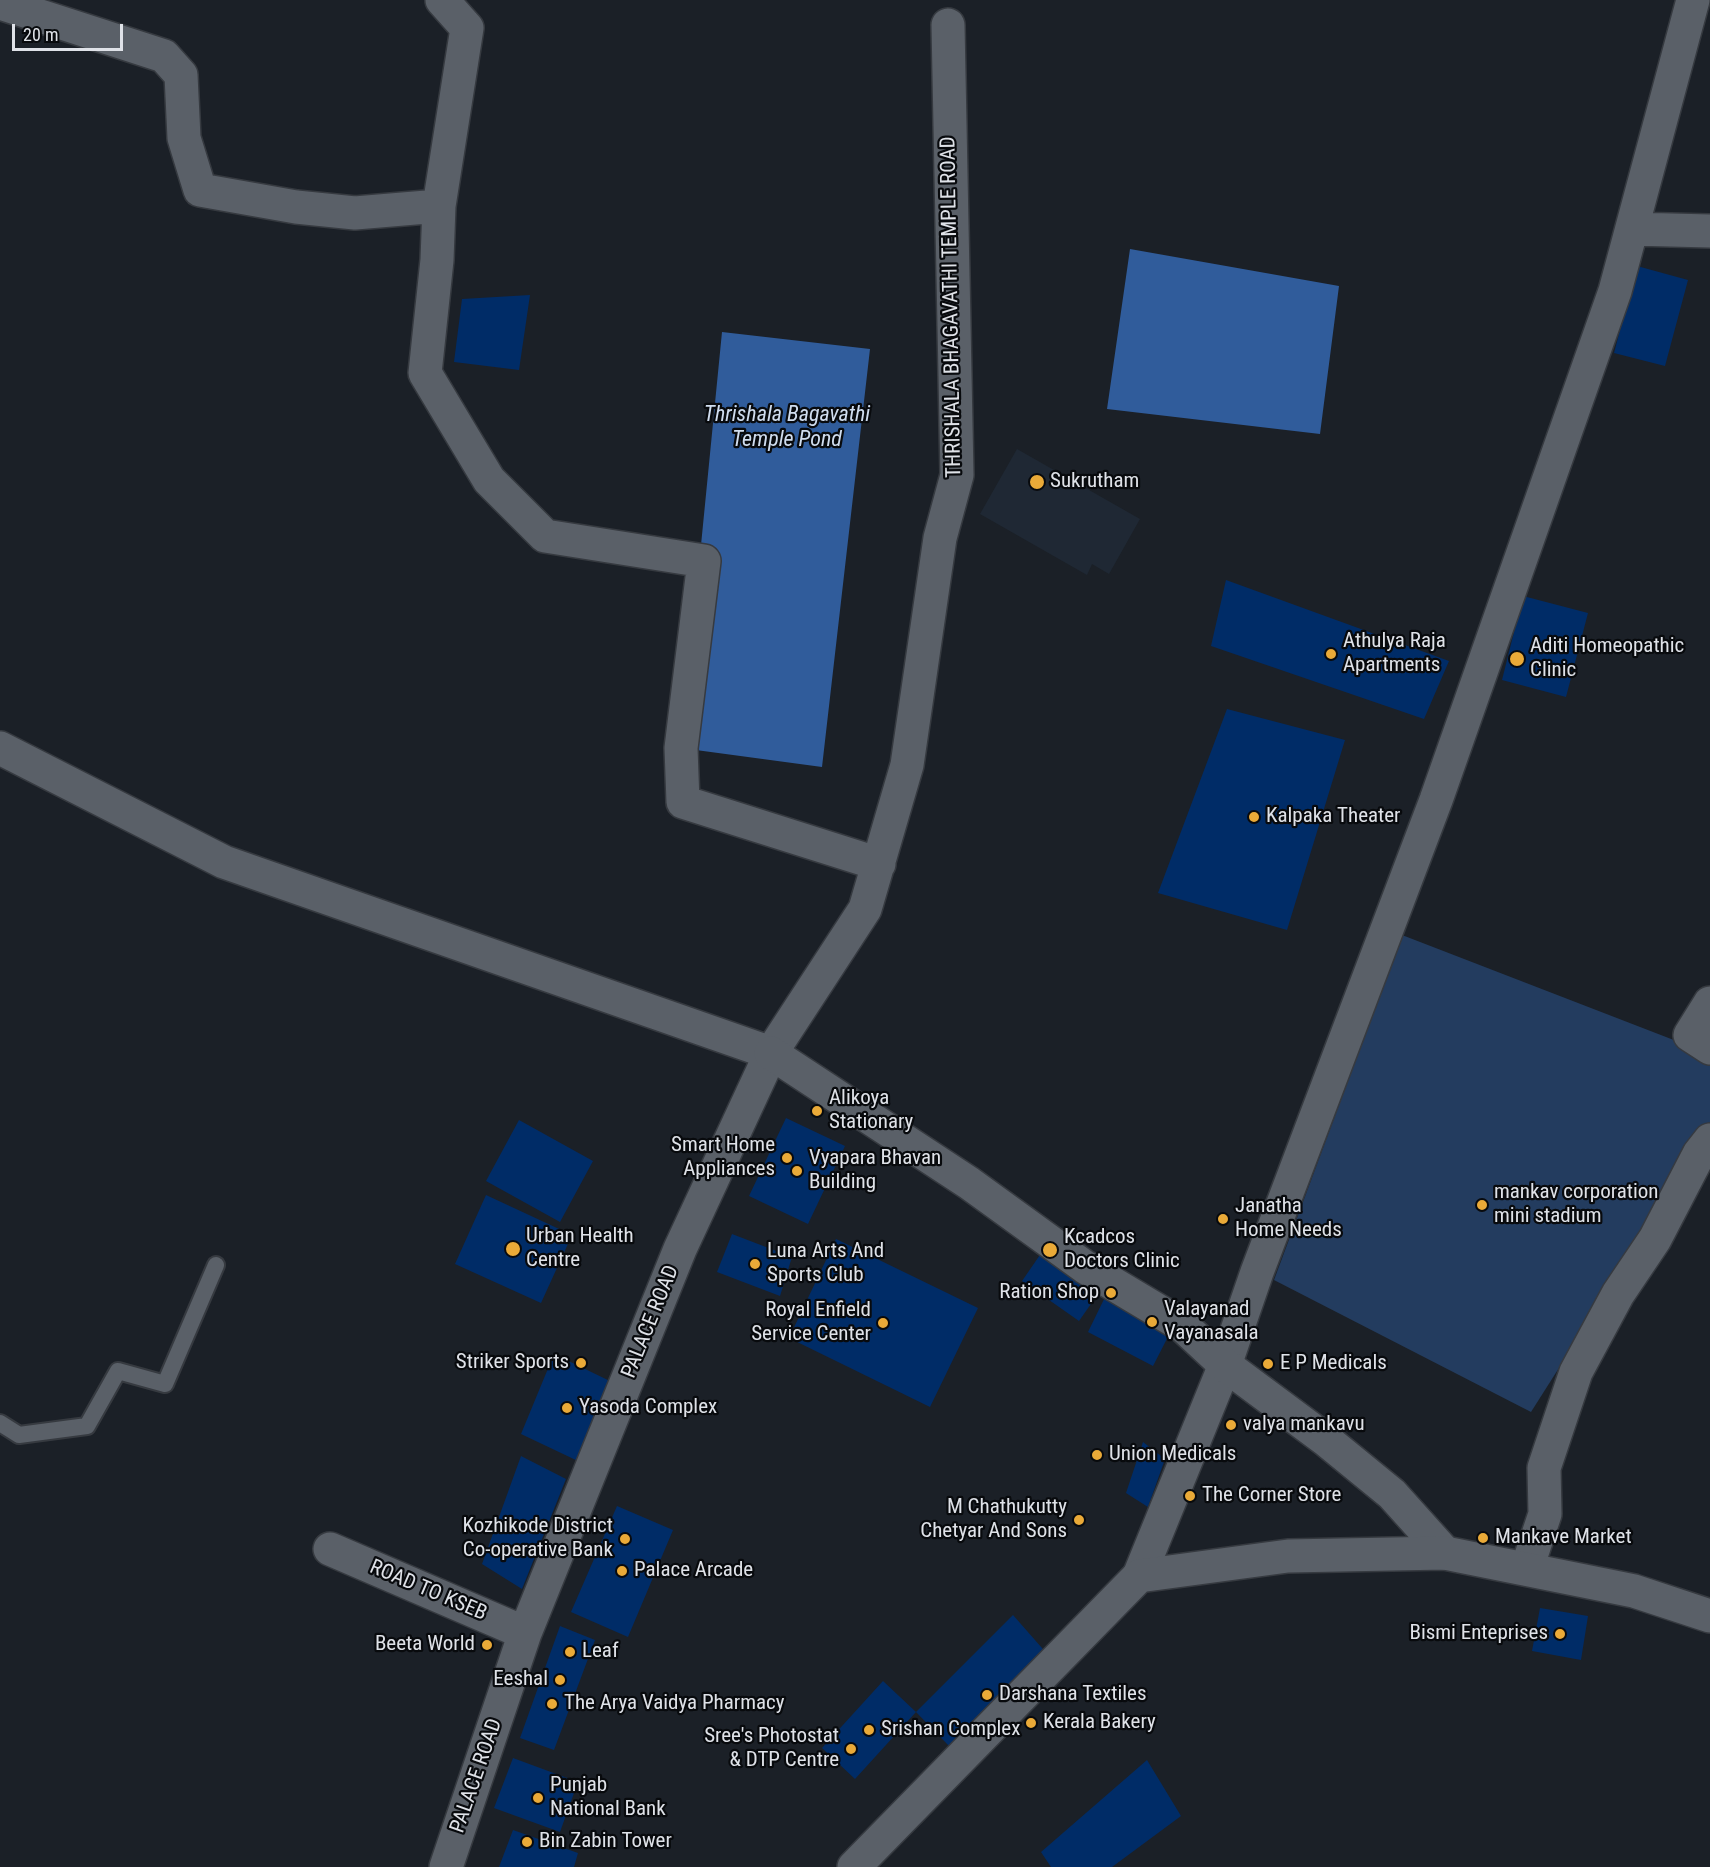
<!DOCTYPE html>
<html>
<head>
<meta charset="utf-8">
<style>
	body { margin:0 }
	#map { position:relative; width:1710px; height:1867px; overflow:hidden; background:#1b2027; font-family:"Roboto Condensed",sans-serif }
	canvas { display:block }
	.scale { position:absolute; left:12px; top:24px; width:111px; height:27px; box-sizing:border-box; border:3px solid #dfe2e8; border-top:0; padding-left:8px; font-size:18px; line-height:21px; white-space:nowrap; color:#dfe2e8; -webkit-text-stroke:4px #080a0d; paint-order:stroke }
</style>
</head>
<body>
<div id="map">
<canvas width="1710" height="1867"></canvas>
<div class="scale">20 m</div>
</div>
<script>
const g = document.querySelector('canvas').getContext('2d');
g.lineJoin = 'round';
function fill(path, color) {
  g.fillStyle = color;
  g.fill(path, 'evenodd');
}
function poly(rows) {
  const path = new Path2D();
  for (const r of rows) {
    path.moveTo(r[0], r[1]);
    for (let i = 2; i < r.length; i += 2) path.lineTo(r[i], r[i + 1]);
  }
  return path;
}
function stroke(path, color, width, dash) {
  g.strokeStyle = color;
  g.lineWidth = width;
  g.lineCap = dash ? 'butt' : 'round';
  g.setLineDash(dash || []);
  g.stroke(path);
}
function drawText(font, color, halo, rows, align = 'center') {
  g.font = font + ' "Roboto Condensed",sans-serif';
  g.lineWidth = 4.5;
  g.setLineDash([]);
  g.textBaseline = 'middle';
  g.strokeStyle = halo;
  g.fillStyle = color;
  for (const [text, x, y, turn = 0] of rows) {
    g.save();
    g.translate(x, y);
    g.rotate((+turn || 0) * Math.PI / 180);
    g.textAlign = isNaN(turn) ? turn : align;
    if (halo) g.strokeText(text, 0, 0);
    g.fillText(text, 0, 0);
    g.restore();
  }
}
const built = poly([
	[1017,449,1140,519,1109,574,1092,564,1087,575,980,514]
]);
const green = poly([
	[1402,935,1710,1054,1710,1130,1531,1412,1274,1280]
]);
const water = poly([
	[1130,249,1339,286,1320,434,1107,409],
	[722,332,870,349,822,767,681,748]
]);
const building = poly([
	[1637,266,1688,280,1665,366,1614,353],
	[530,295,519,370,454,362,462,299],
	[1226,580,1449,661,1424,719,1211,646],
	[1523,596,1588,613,1566,697,1502,680],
	[1227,709,1345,740,1287,930,1158,893],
	[786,1118,845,1146,808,1224,749,1196],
	[519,1120,593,1161,560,1222,486,1181],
	[486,1195,572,1235,541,1303,455,1264],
	[732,1234,792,1257,780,1296,717,1272],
	[836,1239,978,1308,930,1407,789,1338],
	[1042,1252,1100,1291,1079,1321,1022,1281],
	[1107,1293,1173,1327,1153,1366,1088,1332],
	[554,1354,612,1382,580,1462,521,1434],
	[1143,1442,1165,1459,1148,1507,1126,1493],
	[521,1456,566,1479,522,1589,482,1564],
	[617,1506,673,1530,628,1637,571,1612],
	[1540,1608,1588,1616,1581,1660,1532,1651],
	[1013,1615,1049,1656,949,1746,916,1712],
	[560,1626,595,1640,554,1750,520,1738],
	[883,1681,916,1712,855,1779,822,1748],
	[513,1758,578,1782,560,1832,494,1808],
	[1147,1760,1181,1816,1112,1867,1051,1867,1041,1852],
	[513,1830,578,1853,574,1867,499,1867]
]);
const service = poly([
	[0,1423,19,1435,87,1426,118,1371,165,1384,216,1265]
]);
const minor = poly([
	[442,0,467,28,439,206,437,260,425,373,489,480,545,536,704,561,681,748,683,802,879,864],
	[0,3,164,56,181,75,184,138,200,190,296,207,355,213,439,206],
	[1632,229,1710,231],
	[0,748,224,862,771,1053],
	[1710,1003,1690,1035,1710,1048],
	[330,1549,525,1633],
	[1527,1568,1545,1514,1544,1468,1576,1372,1618,1294,1655,1239,1699,1154,1710,1140],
	[1139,1576,1225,1365,1257,1272,1436,800,1615,291,1693,0],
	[446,1867,525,1633,680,1249,771,1053,865,909,907,765,940,538,957,475,948,25]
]);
const tertiary = poly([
	[771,1053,969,1183,1085,1267,1182,1325,1225,1365,1326,1440,1392,1494,1445,1553]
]);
const secondary = poly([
	[854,1867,1139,1576,1288,1556,1445,1553,1634,1591,1710,1616]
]);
const markers = [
	[1037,482,8,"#eaaa38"],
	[1331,654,6,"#eaaa38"],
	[1517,659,8,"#eaaa38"],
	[1254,817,6,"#eaaa38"],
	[817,1111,6,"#eaaa38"],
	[787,1158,6,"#eaaa38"],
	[797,1171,6,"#eaaa38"],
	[1482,1205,6,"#eaaa38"],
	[1223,1219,6,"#eaaa38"],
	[513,1249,8,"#eaaa38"],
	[1050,1250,8,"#eaaa38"],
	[755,1264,6,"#eaaa38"],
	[1111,1293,6,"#eaaa38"],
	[1152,1322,6,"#eaaa38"],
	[883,1323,6,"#eaaa38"],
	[581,1363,6,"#eaaa38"],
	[1268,1364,6,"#eaaa38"],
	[567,1408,6,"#eaaa38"],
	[1231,1425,6,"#eaaa38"],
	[1097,1455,6,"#eaaa38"],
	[1190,1496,6,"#eaaa38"],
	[1079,1520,6,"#eaaa38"],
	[1483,1538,6,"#eaaa38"],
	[625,1539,6,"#eaaa38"],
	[622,1571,6,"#eaaa38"],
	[1560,1634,6,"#eaaa38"],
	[487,1645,6,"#eaaa38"],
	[570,1652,6,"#eaaa38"],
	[560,1680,6,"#eaaa38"],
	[987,1695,6,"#eaaa38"],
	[552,1704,6,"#eaaa38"],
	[1031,1723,6,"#eaaa38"],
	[869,1730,6,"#eaaa38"],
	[851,1749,6,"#eaaa38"],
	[538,1798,6,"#eaaa38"],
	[527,1842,6,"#eaaa38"]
];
const streetNames = [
	["THRISHALA BHAGAVATHI TEMPLE ROAD",952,307,-91],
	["PALACE ROAD",651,1322,-68],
	["ROAD TO KSEB",428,1591,23],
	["PALACE ROAD",477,1776,-71]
];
const poiNames = [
	["Sukrutham",1050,482],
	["Athulya Raja",1343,642],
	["Apartments",1343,666],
	["Aditi Homeopathic",1530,647],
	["Clinic",1530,671],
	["Kalpaka Theater",1266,817],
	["Alikoya",829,1099],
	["Stationary",829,1123],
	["Smart Home",775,1146,"right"],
	["Appliances",775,1170,"right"],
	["Vyapara Bhavan",809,1159],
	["Building",809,1183],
	["mankav corporation",1494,1193],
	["mini stadium",1494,1217],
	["Janatha",1235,1207],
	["Home Needs",1235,1231],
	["Urban Health",526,1237],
	["Centre",526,1261],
	["Kcadcos",1064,1238],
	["Doctors Clinic",1064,1262],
	["Luna Arts And",767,1252],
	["Sports Club",767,1276],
	["Ration Shop",1099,1293,"right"],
	["Valayanad",1164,1310],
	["Vayanasala",1164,1334],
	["Royal Enfield",871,1311,"right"],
	["Service Center",871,1335,"right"],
	["Striker Sports",569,1363,"right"],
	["E P Medicals",1280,1364],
	["Yasoda Complex",579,1408],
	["valya mankavu",1243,1425],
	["Union Medicals",1109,1455],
	["The Corner Store",1202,1496],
	["M Chathukutty",1067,1508,"right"],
	["Chetyar And Sons",1067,1532,"right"],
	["Kozhikode District",613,1527,"right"],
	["Co-operative Bank",613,1551,"right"],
	["Mankave Market",1495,1538],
	["Palace Arcade",634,1571],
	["Bismi Enteprises",1548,1634,"right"],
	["Beeta World",475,1645,"right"],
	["Leaf",582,1652],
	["Eeshal",548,1680,"right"],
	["Darshana Textiles",999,1695],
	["The Arya Vaidya Pharmacy",564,1704],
	["Kerala Bakery",1043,1723],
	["Srishan Complex",881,1730],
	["Sree's Photostat",839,1737,"right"],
	["& DTP Centre",839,1761,"right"],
	["Punjab",550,1786],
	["National Bank",550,1810],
	["Bin Zabin Tower",539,1842]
];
const waterNames = [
	["Thrishala Bagavathi",787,415],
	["Temple Pond",787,440]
];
fill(built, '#1f2834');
fill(green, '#233c5f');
fill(water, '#305c9b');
fill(building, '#002c67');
stroke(service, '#363a40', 20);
stroke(minor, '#363a40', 36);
stroke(tertiary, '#363a40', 36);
stroke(secondary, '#363a40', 36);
stroke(service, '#5a6068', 16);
stroke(minor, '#5a6068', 33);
stroke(tertiary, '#5a6068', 33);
stroke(secondary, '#5a6068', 33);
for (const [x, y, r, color] of markers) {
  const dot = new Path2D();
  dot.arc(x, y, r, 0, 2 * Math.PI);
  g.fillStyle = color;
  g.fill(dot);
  stroke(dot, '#080a0d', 2);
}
drawText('21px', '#dfe2e8', '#080a0d', streetNames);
drawText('21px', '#dfe2e8', '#080a0d', poiNames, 'left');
drawText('italic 22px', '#d0ddef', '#080a0d', waterNames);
</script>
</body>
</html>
